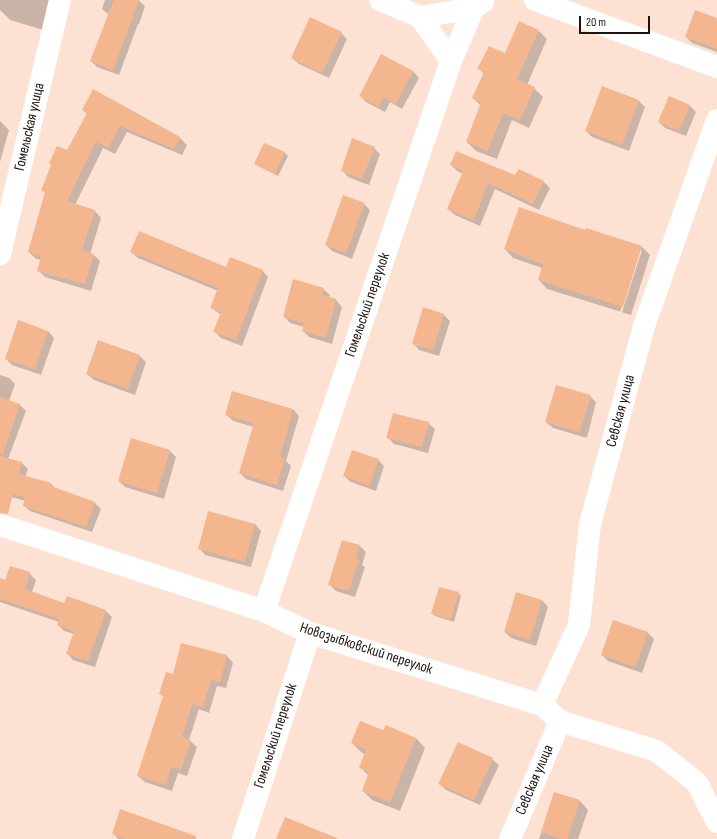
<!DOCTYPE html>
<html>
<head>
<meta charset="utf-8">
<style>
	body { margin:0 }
	#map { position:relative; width:717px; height:839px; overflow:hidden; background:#fde2d3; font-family:"Sofia Sans Condensed",sans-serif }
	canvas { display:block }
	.scale { position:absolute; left:579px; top:16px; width:71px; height:18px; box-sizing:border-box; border:2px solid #1c140e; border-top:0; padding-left:5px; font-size:12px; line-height:14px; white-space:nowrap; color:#1c140e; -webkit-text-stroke:3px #fff; paint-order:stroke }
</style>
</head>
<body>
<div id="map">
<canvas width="717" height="839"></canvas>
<div class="scale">20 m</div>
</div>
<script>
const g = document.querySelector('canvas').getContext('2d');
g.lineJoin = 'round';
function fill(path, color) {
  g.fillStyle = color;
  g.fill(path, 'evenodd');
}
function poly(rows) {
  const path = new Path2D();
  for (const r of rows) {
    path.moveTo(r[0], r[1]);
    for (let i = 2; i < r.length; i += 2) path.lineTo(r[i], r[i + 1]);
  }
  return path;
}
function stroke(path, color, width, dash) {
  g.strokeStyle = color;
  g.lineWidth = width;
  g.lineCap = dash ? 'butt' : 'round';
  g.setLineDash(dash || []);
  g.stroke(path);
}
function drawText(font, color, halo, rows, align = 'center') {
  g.font = font + ' "Sofia Sans Condensed",sans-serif';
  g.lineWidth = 3;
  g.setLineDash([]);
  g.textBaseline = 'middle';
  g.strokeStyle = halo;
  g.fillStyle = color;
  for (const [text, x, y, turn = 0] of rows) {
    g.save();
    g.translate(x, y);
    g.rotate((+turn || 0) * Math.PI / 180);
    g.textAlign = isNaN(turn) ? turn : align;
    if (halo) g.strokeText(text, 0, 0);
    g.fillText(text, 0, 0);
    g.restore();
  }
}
const shadow = poly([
	[0,0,71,0,69,5,50,32,10,20,0,10],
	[105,0,138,0,145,6,139,24,138,24,119,75,97,67,91,61,109,15,102,9],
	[717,19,717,52,692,43,686,37],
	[539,31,547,39,527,85,534,88,543,97,529,128,512,120,497,159,476,151,467,142,481,106,473,98,484,74,479,69,505,55],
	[341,33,347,39,329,78,299,64,292,58],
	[413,71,419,78,402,109,390,102,385,112,366,102,360,96],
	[93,91,180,138,187,145,182,155,127,132,115,154,103,148,75,205,95,211,101,218,90,254,93,254,100,261,91,291,45,277,38,270,41,260,36,259,29,252,46,194,42,190,67,152,87,114,83,110],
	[639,101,645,107,629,151,592,137,586,131],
	[689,105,696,112,686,136,665,128,659,122],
	[0,121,9,130,0,162],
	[265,144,285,153,288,156,278,176,258,166,255,164],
	[374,148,380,154,369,185,348,177,342,170],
	[451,165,544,182,550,188,539,210,495,189,480,226,455,215,448,209,463,174,457,171],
	[364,204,370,210,352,259,332,251,326,245],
	[586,232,642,247,650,255,631,315,547,289,539,280,542,268,513,258,505,249],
	[640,250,642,250,622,312,620,312],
	[131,252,226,268,262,270,268,277,242,346,221,338,215,332,221,315,212,308,218,291,138,258],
	[323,289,330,295,329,298,336,300,342,307,332,344,309,337,303,331,304,327,290,323,284,316],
	[424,308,444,315,450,321,439,356,419,350,413,343],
	[48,331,54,338,41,375,12,365,6,359],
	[140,356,146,362,135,395,94,380,87,374],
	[0,375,9,378,15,384,9,401,20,405,26,411,8,459,22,463,28,469,25,477,51,484,55,488,95,503,101,509,92,532,30,511,24,505,26,501,0,494],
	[590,396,596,402,587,438,553,428,546,422],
	[293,409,299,416,286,461,291,466,283,491,246,479,240,473,254,427,233,421,226,414],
	[428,423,435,429,428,453,394,444,388,438],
	[170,451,176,457,164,499,125,487,119,481],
	[378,460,384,466,376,491,351,482,344,476],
	[255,524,261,531,251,567,205,555,199,548],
	[343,541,360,546,366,552,362,565,365,567,355,597,336,591,329,584],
	[29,573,36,580,32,592,65,604,68,597,106,611,112,617,95,667,73,660,67,653,74,634,64,631,58,625,59,622,0,602,0,579,5,581],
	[458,593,461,596,454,622,435,616,432,613],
	[542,600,548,607,536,646,511,638,505,632],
	[614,621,648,633,654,639,642,673,608,661,602,655],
	[182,644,227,656,233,663,226,688,217,686,209,713,199,709,189,740,197,747,187,776,178,773,172,791,145,782,138,776,164,697,161,694,174,676],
	[384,732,416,738,425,748,400,811,372,800,363,791,369,776,360,767,365,754,361,752,352,743],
	[492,759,499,765,480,805,446,790,440,784],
	[555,793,580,801,588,810,578,839,539,839],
	[113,833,172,839,118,839]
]);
const building = poly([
	[114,0,139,0,113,70,90,61],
	[695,10,717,18,717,49,685,37],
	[310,17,342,32,322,73,291,58],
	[519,21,539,30,517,79,535,87,520,120,503,113,488,151,466,142,481,102,472,98,484,72,477,69,489,46,505,53],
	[381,54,413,71,396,104,384,97,379,107,359,96],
	[602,86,639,100,622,145,585,131],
	[93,89,180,137,174,149,120,126,108,148,96,141,67,201,95,210,82,250,94,254,85,284,37,271,41,256,28,252,45,192,41,191,51,165,49,163,57,146,67,150,87,113,82,110],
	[669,96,690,105,679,131,658,122],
	[352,138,375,147,362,179,341,171],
	[264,143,285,152,275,174,254,164],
	[456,151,515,175,519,169,544,181,533,204,488,183,474,220,447,209,463,171,450,165],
	[343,195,365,203,346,253,325,245],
	[519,207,585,230,586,228,642,246,623,307,538,280,543,264,504,249],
	[139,231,226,267,230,257,263,270,236,340,213,332,221,312,210,308,218,288,130,252],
	[293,279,324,288,322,295,336,299,326,338,302,331,304,323,283,317],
	[423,307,444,314,433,350,412,344],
	[18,320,48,331,35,369,5,359],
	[98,340,140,355,128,389,86,374],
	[556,385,591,395,580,432,545,422],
	[232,391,293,409,280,457,285,458,277,485,239,473,254,423,225,415],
	[0,397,20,404,3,454,0,453],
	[393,413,429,422,422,447,386,438],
	[131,438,170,450,157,493,118,481],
	[352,450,379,459,369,486,343,476],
	[0,456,22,462,19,474,51,483,51,486,95,502,86,527,23,506,25,497,13,494,8,514,0,513],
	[208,511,255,524,245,562,198,549],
	[342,540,360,545,356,559,359,560,349,591,328,585],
	[10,566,30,572,25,589,64,603,67,596,106,610,88,661,66,654,74,631,57,625,59,619,0,599,0,578,5,580],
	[439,587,459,592,451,619,431,614],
	[516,592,542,600,530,640,504,632],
	[613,620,648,632,635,667,601,655],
	[181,643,227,655,220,682,211,680,203,707,192,704,182,737,191,740,181,770,171,767,166,785,137,776,163,696,159,694,166,672,173,674],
	[360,721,383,730,386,725,416,738,390,802,362,791,369,772,359,768,366,749,351,743],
	[458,742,493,758,474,800,438,784],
	[554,792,580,800,567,839,562,839,541,832],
	[120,809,196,836,196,839,126,839,112,834],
	[285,817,337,838,337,839,276,839]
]);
const street = poly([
	[380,0,420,17,474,8,483,2],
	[535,0,717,67],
	[420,17,451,61],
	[0,254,60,0],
	[0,525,264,611,310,633,542,705,560,721,657,751,697,783,717,822],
	[264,611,451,61,477,0],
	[542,705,579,625,590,524,644,326,717,120],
	[243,839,310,633],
	[510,839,560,721]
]);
const streetNames = [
	["Гомельская улица",30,127,-77],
	["Гомельский переулок",368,305,-71],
	["Севская улица",621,411,-75],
	["Новозыбковский переулок",366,649,18],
	["Гомельский переулок",276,736,-72],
	["Севская улица",535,780,-67]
];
fill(shadow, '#0003');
fill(building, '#f4b68f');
stroke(street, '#fff', 22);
drawText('15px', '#1c140e', '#fff', streetNames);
</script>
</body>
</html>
